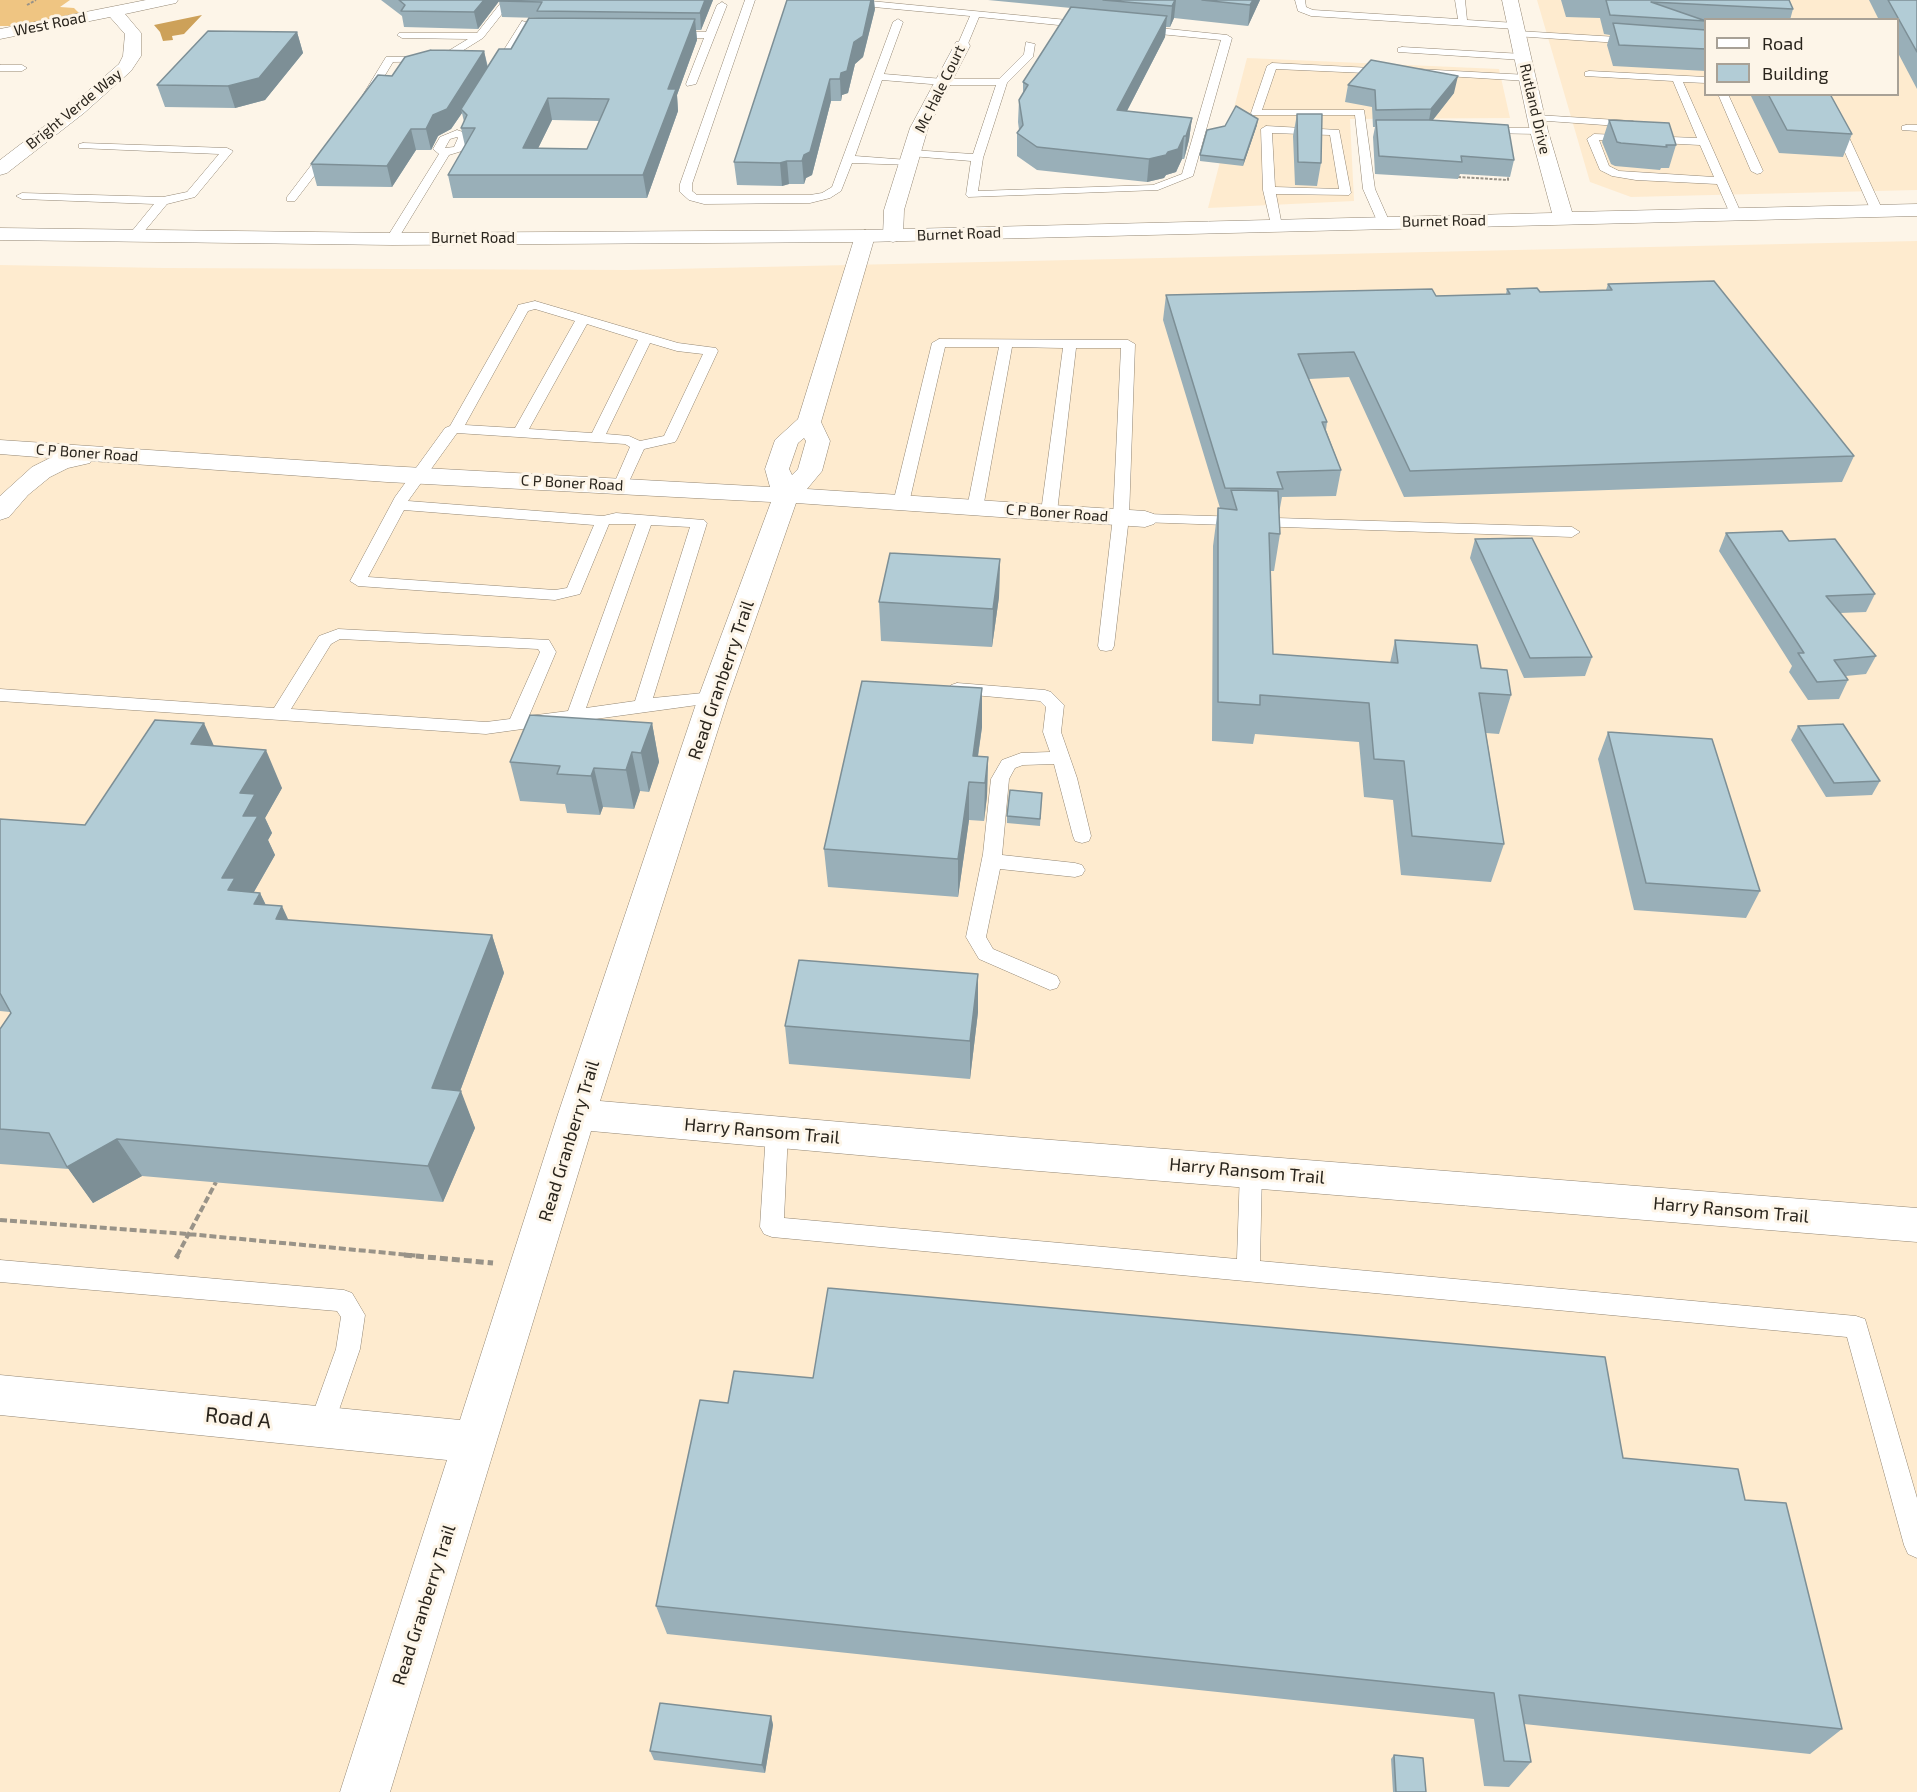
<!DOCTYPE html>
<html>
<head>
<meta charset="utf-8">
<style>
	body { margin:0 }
	#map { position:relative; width:1917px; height:1792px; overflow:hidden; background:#fdf5e8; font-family:"Exo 2",sans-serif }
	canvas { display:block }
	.legend { position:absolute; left:1704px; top:18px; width:195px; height:78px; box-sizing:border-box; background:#fdf5e8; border:2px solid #a8a196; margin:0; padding:8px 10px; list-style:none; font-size:18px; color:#29241c }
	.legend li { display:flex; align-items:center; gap:12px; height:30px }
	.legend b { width:30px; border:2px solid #a8a196 }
</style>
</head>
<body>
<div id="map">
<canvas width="1917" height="1792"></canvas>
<ul class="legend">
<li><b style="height:8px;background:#fff"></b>Road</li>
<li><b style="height:16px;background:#b2ccd6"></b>Building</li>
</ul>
</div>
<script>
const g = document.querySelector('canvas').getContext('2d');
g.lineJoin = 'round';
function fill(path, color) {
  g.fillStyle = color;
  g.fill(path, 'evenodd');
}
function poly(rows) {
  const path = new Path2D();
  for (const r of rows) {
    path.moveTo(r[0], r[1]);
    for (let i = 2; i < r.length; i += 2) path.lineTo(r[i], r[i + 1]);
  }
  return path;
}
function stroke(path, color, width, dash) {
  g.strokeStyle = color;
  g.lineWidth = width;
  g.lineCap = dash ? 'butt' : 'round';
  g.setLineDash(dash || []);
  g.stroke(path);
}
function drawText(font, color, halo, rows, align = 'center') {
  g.font = font + ' "Exo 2",sans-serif';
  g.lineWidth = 6;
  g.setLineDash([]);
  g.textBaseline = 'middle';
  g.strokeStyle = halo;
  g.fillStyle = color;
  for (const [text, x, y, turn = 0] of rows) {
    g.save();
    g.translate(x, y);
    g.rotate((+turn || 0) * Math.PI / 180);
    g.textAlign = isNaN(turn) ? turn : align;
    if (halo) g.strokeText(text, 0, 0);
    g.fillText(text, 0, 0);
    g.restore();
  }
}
const built = poly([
	[1537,0,1917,0,1917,190,1631,197,1590,182],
	[1706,20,1898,20,1898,94,1706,94],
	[1247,58,1499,69,1510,118,1350,119,1354,201,1208,208],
	[1917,241,1917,1792,0,1792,0,265,164,268,627,270]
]);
const green = poly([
	[0,0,70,0,60,7,74,8,79,13,15,26,0,26]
]);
const water = poly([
	[202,15,184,34,172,36,173,40,163,41,160,32,154,25]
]);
const pathFar2 = poly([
	[27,5,36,0],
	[1458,177,1508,180,1508,177]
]);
const pathFar1 = poly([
	[0,1220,188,1234,420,1256],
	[177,1256,216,1182]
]);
const path = poly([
	[404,1255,493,1263],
	[176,1258,178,1255]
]);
const lane = poly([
	[503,0,513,0,483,38,446,61,393,62,370,100,362,100,361,98,386,57,440,56,468,39,402,38,397,35,399,33,477,33,503,0],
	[745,0,755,0,692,184,692,191,697,195,810,195,822,193,832,187,893,22,898,19,903,22,884,74,943,79,999,79,1024,54,1026,42,1035,44,1033,57,1007,83,983,158,978,191,1153,185,1182,174,1221,40,1139,32,1134,29,1139,26,1227,35,1232,38,1193,176,1158,190,968,197,966,195,971,161,911,156,905,153,911,150,973,154,996,85,943,85,882,80,855,156,908,160,912,161,912,165,852,163,841,191,830,198,810,203,704,204,689,200,680,192,680,184,745,0],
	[826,0,860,0,1088,22,1093,25,1088,28,979,17,967,46,962,49,957,46,970,16,831,3,826,0],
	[1295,0,1305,0,1306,7,1313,10,1458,19,1455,0,1465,0,1467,20,1516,23,1521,26,1516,29,1311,16,1298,11,1295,0],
	[722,2,727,5,696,84,687,86,686,84,704,38,672,38,667,35,672,32,706,32,717,5,722,2],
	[522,21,530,23,499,74,491,74,490,72,522,21],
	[1518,31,1634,38,1639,41,1634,44,1515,36,1513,34,1518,31],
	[1402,47,1523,54,1528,57,1523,60,1398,52,1398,48,1402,47],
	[1272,63,1392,69,1393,71,1388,74,1276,69,1262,110,1364,110,1375,189,1390,223,1388,226,1380,226,1378,223,1363,189,1355,115,1252,115,1251,113,1267,66,1272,63],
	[0,65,22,65,27,68,22,71,0,71,0,65],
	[1417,69,1528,75,1533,78,1528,81,1413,74,1412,72,1417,69],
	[1589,71,1706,77,1706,83,1683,82,1741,213,1739,216,1731,216,1717,184,1636,180,1612,176,1600,170,1587,139,1594,134,1697,138,1673,81,1585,76,1585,72,1589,71],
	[1599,140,1700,145,1714,177,1619,171,1609,166,1599,140],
	[1718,94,1728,94,1763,171,1761,173,1757,174,1751,171,1718,94],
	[1819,94,1829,94,1883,211,1881,214,1873,214,1871,211,1819,94],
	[1537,115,1633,121,1638,124,1633,127,1533,120,1532,118,1537,115],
	[1906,125,1917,125,1917,131,1902,130,1902,126,1906,125],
	[1266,126,1339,130,1351,193,1349,195,1276,194,1282,226,1276,230,1272,229,1263,190,1261,129,1266,126],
	[1272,133,1330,135,1339,189,1275,187,1272,133],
	[1484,128,1539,128,1544,131,1539,134,1480,133,1479,131,1484,128],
	[457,130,466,133,470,138,468,144,462,151,449,155,396,242,388,242,386,239,439,154,433,149,440,137,457,130],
	[457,137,458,138,454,147,445,148,450,139,457,137],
	[83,143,227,148,233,151,195,197,167,204,138,239,134,240,128,236,154,204,22,199,16,196,22,193,163,197,187,192,219,154,79,148,79,144,83,143],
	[329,146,335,149,295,201,287,201,287,197,325,147,329,146],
	[535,301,678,343,716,348,718,351,677,439,675,442,644,449,627,486,620,490,613,486,630,447,625,444,457,433,408,501,603,516,616,513,704,520,707,523,653,698,713,692,719,694,722,698,719,702,486,734,0,701,0,689,274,708,319,636,338,629,549,640,556,652,529,716,568,711,636,524,609,524,580,594,555,600,358,586,350,581,395,497,445,428,450,426,517,308,518,305,535,301],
	[535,309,575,321,515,428,465,425,528,311,535,309],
	[587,324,638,340,592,433,529,429,587,324],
	[650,343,677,351,703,354,664,436,640,441,629,436,606,434,650,343],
	[404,510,594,525,567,588,555,590,368,577,404,510],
	[651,525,690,527,635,701,586,708,651,525],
	[340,639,538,649,540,652,510,719,486,722,291,709,331,644,340,639],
	[939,339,1128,340,1135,344,1129,517,1114,646,1112,650,1106,651,1100,650,1098,646,1113,517,1121,348,1076,348,1057,512,1049,517,1041,512,1063,348,1012,347,983,508,975,513,967,508,999,347,945,347,909,503,901,508,893,503,932,343,939,339],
	[1145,514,1572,527,1580,532,1572,537,1140,522,1137,519,1145,514],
	[957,683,1045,690,1051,692,1064,705,1061,732,1077,778,1091,836,1089,841,1082,843,1075,841,1073,836,1054,764,1023,765,1015,768,1009,779,1002,855,1075,863,1082,865,1085,870,1082,875,1075,877,1000,869,986,937,993,949,1057,976,1060,982,1057,988,1050,990,979,959,966,937,983,854,991,779,1002,760,1021,753,1050,752,1043,732,1046,707,1040,701,951,693,948,689,951,685,957,683],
	[777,1123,785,1125,788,1132,784,1218,1237,1259,1240,1171,1243,1164,1251,1161,1259,1164,1262,1171,1260,1261,1856,1316,1865,1319,1917,1498,1917,1558,1908,1554,1904,1545,1847,1337,772,1237,764,1234,760,1227,766,1132,769,1125,777,1123],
	[0,1260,344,1290,352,1293,365,1315,360,1349,330,1436,321,1439,312,1436,308,1427,336,1349,341,1317,337,1311,0,1282,0,1260]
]);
const street = poly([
	[146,0,178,0,176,3,125,14,141,33,141,56,131,71,84,113,7,173,0,175,0,160,72,105,119,64,123,56,125,34,110,17,0,39,0,29,146,0],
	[962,41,968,42,970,46,928,128,904,210,903,236,900,240,893,242,886,240,883,236,884,210,910,128,954,46,956,42,962,41],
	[865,230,872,232,875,236,821,422,830,441,822,471,807,489,1145,511,1154,514,1158,519,1154,524,1145,527,796,503,728,698,600,1101,1014,1137,1917,1208,1917,1242,1014,1169,591,1131,390,1792,340,1792,447,1460,0,1415,0,1375,460,1420,558,1114,698,698,771,502,387,482,91,461,90,463,68,468,50,477,28,495,9,517,0,520,0,496,32,467,50,458,0,454,0,440,387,466,770,487,765,469,775,440,798,419,855,236,858,232,865,230],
	[804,438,806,441,798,469,792,475,789,469,798,443,804,438]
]);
const secondary = poly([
	[1502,0,1518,0,1548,131,1572,212,1917,204,1917,216,865,242,392,245,0,240,0,228,392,233,865,230,1552,213,1530,131,1502,0]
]);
const wall = poly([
	[381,0,713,0,701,30,696,30,697,40,677,95,678,111,647,198,453,198,448,175,465,146,461,128,464,122,462,113,451,129,438,136,431,150,416,150,392,187,317,186,311,164,392,76,484,51,488,67,511,49,539,18,502,17,499,1,478,29,404,27,402,16],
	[552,120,599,121,587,149,538,148],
	[988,0,1260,0,1248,26,1174,18,1170,27,1166,27,1165,37,1127,111,1192,118,1189,140,1184,159,1182,159,1176,172,1166,175,1164,178,1147,182,1037,170,1017,156,1017,133,1019,130,1018,122,1019,100,1023,93,1023,82,1071,8],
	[1561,0,1789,0,1793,9,1790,20,1706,20,1706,25,1704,29,1706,29,1706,71,1613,66,1607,45,1610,35,1604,34,1600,18,1566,17],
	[1869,0,1917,0,1917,89,1898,53,1898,20,1879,20],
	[875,9,863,57,855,64,848,93,842,95,841,101,831,101,812,175,806,178,804,184,789,184,782,186,737,185,734,162],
	[297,32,303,53,265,100,235,108,165,107,157,85],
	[1348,85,1454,93,1433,120,1514,160,1510,177,1460,174,1458,179,1375,174,1373,137,1375,127,1373,127,1372,107,1345,102],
	[1750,94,1830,94,1852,134,1843,157,1779,153],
	[1297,114,1321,163,1317,186,1295,185,1293,136],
	[1609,120,1676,145,1669,168,1661,168,1660,170,1615,166,1611,164,1602,142],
	[1257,125,1243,166,1200,161,1200,155],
	[1608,284,1854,456,1842,482,1404,497,1349,377,1309,379,1327,422,1326,430,1341,470,1336,496,1282,497,1279,513,1280,534,1274,571,1270,571,1273,654,1390,663,1395,640,1481,668,1511,695,1499,734,1486,733,1504,844,1491,882,1401,875,1393,800,1364,797,1359,742,1255,734,1253,744,1212,741,1213,546,1218,508,1220,508,1163,320,1166,295,1436,296,1506,294,1507,289,1540,292,1606,290],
	[1726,533,1789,541,1875,594,1866,612,1840,613,1876,656,1866,674,1846,676,1848,680,1839,699,1808,700,1789,672,1792,666,1719,551],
	[1475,539,1592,657,1585,676,1524,678,1470,558],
	[1000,559,999,597,992,647,881,641,879,602],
	[982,688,982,727,978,757,988,757,987,796,984,821,969,820,958,897,828,887,824,849],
	[652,723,659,762,649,792,640,791,634,809,603,807,600,815,567,813,565,804,520,801,510,762],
	[1798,726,1880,781,1872,795,1826,797,1791,740],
	[1608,732,1760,891,1746,918,1634,910,1598,759],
	[214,746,282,788,265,818,272,833,268,840,275,855,254,892,260,893,266,905,288,920,492,935,504,973,460,1091,475,1128,443,1202,142,1176,93,1203,69,1169,0,1164,0,1029,11,1013,10,1012,0,1011,0,819,85,825],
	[1042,793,1040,826,1007,823,1007,816],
	[978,974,978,1012,970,1079,789,1064,785,1026],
	[728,1403,1623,1458,1745,1500,1842,1729,1810,1754,1524,1724,1531,1762,1509,1787,1484,1786,1474,1719,667,1634,656,1606],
	[771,1716,773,1725,765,1773,654,1760,650,1751],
	[1394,1755,1426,1792,1393,1792,1391,1759]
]);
const shadedWall = poly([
	[484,0,500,0,478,29,474,12],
	[705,0,713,0,701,30,700,13],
	[871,0,874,0,875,9,863,57,855,64,848,93,842,95,841,101,840,79,841,73],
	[1175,0,1176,0,1174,18,1170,27,1172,6],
	[1253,0,1260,0,1248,26,1250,5],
	[1167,16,1165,37,1116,132,1117,110],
	[695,19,697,40,677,95,678,111,647,198,643,175,668,89],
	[297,32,303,53,265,100,235,108,228,86],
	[484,51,488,70,461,109,462,113,451,129,438,136,431,150,426,129,433,115],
	[1458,76,1454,93,1428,126,1431,109],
	[830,79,831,101,812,175,806,178,804,184,802,161],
	[548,98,552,120,527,171,523,148],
	[1192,118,1189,140,1184,159,1186,136],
	[1258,119,1257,125,1243,166,1244,160],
	[411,129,416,150,392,187,387,166],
	[1184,136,1182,159,1176,172,1166,175,1164,178,1147,182,1149,159,1168,152],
	[787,161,789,184,782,186,780,163],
	[1000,559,999,597,992,647,993,609],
	[982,688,982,727,974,782,973,756],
	[204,723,221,762,191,744],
	[652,723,659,762,649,792,641,753],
	[266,750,282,788,265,818,272,833,268,840,275,855,240,916,222,878,243,816,240,793],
	[632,752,640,791,634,809,626,770],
	[988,757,987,796,984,821,985,783],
	[594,768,603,807,600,815,591,776],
	[969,782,969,820,958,897,958,859],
	[260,893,278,931,254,904],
	[282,906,300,945,276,919],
	[492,935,504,973,456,1102,461,1091,475,1128,443,1202,428,1166,432,1088],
	[978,974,978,1012,970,1079,970,1041],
	[117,1139,142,1176,93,1203,67,1167],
	[771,1716,773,1725,765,1773,762,1765]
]);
const building = poly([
	[399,0,484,0,474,12,401,11,405,5,399,0],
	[500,0,705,0,700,13,537,11,542,2,499,1,500,0],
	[787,0,871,0,863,36,854,42,847,71,841,73,840,79,830,79,810,152,804,155,802,161,787,161,780,163,734,162,787,0],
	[1103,0,1175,0,1172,6,1103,0],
	[1202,0,1253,0,1250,5,1202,0],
	[1606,0,1789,0,1793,9,1651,2,1706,21,1610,15,1606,0],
	[1888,0,1917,0,1917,52,1888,0],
	[1071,7,1167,16,1117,110,1192,118,1186,136,1184,136,1178,149,1168,152,1166,155,1149,159,1037,147,1017,133,1023,125,1019,100,1028,85,1023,82,1071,7],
	[529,18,695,19,668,89,676,89,643,175,448,175,475,128,461,128,467,115,461,109,499,49,511,49,529,18],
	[548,98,609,99,587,149,523,148,548,98],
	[1613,23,1706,30,1706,49,1619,45,1613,23],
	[208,31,297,32,259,78,228,86,157,85,208,31],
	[431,50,484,51,447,109,433,115,426,129,411,129,387,166,311,164,378,75,392,76,405,57,431,50],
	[1371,60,1458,76,1431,109,1376,110,1375,90,1348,85,1371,60],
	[1768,94,1830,94,1852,134,1787,130,1768,94],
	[1236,106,1258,119,1244,160,1200,155,1207,130,1225,126,1236,106],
	[1297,114,1322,114,1321,163,1298,162,1297,114],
	[1376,120,1429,120,1508,125,1514,160,1461,156,1462,162,1379,156,1376,120],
	[1609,120,1669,123,1676,145,1666,145,1667,147,1621,143,1617,142,1609,120],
	[1714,281,1854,456,1410,471,1354,352,1298,354,1327,422,1322,422,1341,470,1277,472,1283,489,1225,488,1166,295,1432,289,1436,296,1510,294,1507,289,1537,288,1540,292,1612,290,1608,284,1714,281],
	[1231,490,1278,491,1280,534,1269,533,1273,654,1398,663,1395,640,1477,645,1481,668,1507,670,1511,695,1479,693,1504,844,1412,836,1404,761,1374,759,1369,703,1260,695,1260,705,1218,702,1218,508,1237,510,1231,490],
	[1782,531,1789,541,1835,539,1875,594,1826,596,1876,656,1834,660,1848,680,1817,682,1798,653,1804,653,1726,533,1782,531],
	[1532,538,1592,657,1530,658,1475,539,1532,538],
	[890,553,1000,559,993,609,879,602,890,553],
	[862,681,982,688,973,756,988,757,985,783,969,782,958,859,824,849,862,681],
	[530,715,652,723,641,753,632,752,626,770,594,768,591,776,557,774,560,766,510,762,530,715],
	[155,720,204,723,191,744,266,750,240,793,255,794,243,816,258,816,222,878,235,878,228,890,260,893,254,904,282,906,276,919,492,935,432,1088,461,1091,428,1166,117,1139,67,1167,49,1133,0,1129,0,1029,11,1013,0,993,0,819,85,825,155,720],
	[1843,724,1880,781,1834,783,1798,726,1843,724],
	[1608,732,1712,739,1760,891,1646,883,1608,732],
	[1010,790,1042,793,1040,819,1007,816,1010,790],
	[799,960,978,974,970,1041,785,1026,799,960],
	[828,1288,1605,1357,1623,1458,1738,1469,1745,1500,1786,1503,1842,1729,1519,1695,1531,1762,1504,1761,1494,1693,656,1606,700,1400,728,1403,734,1371,813,1378,828,1288],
	[660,1703,771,1716,762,1765,650,1751,660,1703],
	[1394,1755,1423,1758,1426,1792,1396,1792,1394,1755]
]);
const farStreetnames = [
	["West Road",50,24,-11],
	["Mc Hale Court",940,89,-64],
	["Bright Verde Way",74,109,-39],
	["Rutland Drive",1535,109,77],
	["Burnet Road",1444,221,-1],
	["Burnet Road",959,234,-2],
	["Burnet Road",473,238],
	["C P Boner Road",87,453,4],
	["C P Boner Road",572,483,3],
	["C P Boner Road",1057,513,4]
];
const streetNames = [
	["Read Granberry Trail",721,680,-71],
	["Harry Ransom Trail",762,1131,5],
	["Read Granberry Trail",569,1141,-73],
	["Harry Ransom Trail",1247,1171,5],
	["Harry Ransom Trail",1731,1210,5],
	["Read Granberry Trail",424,1605,-72]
];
const nearStreetnames = [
	["Road A",238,1418,6]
];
fill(built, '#feebcf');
fill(green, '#efc582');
fill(water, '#cda159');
stroke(lane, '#948774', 1);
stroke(street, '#948774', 1);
stroke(secondary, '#948774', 1);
stroke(pathFar2, '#999388', 2, [3, 1.5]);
stroke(pathFar1, '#999388', 4, [7, 3]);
stroke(path, '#999388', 5, [8, 4]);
fill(lane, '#fff');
fill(street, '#fff');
fill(secondary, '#fff');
fill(wall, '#99afb8');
fill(shadedWall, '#7d8f96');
fill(building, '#b2ccd6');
stroke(building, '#7d8f96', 1.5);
drawText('15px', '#29241c', '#fdf5e8', farStreetnames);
drawText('18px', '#29241c', '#fdf5e8', streetNames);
drawText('21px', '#29241c', '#fdf5e8', nearStreetnames);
</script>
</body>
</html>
